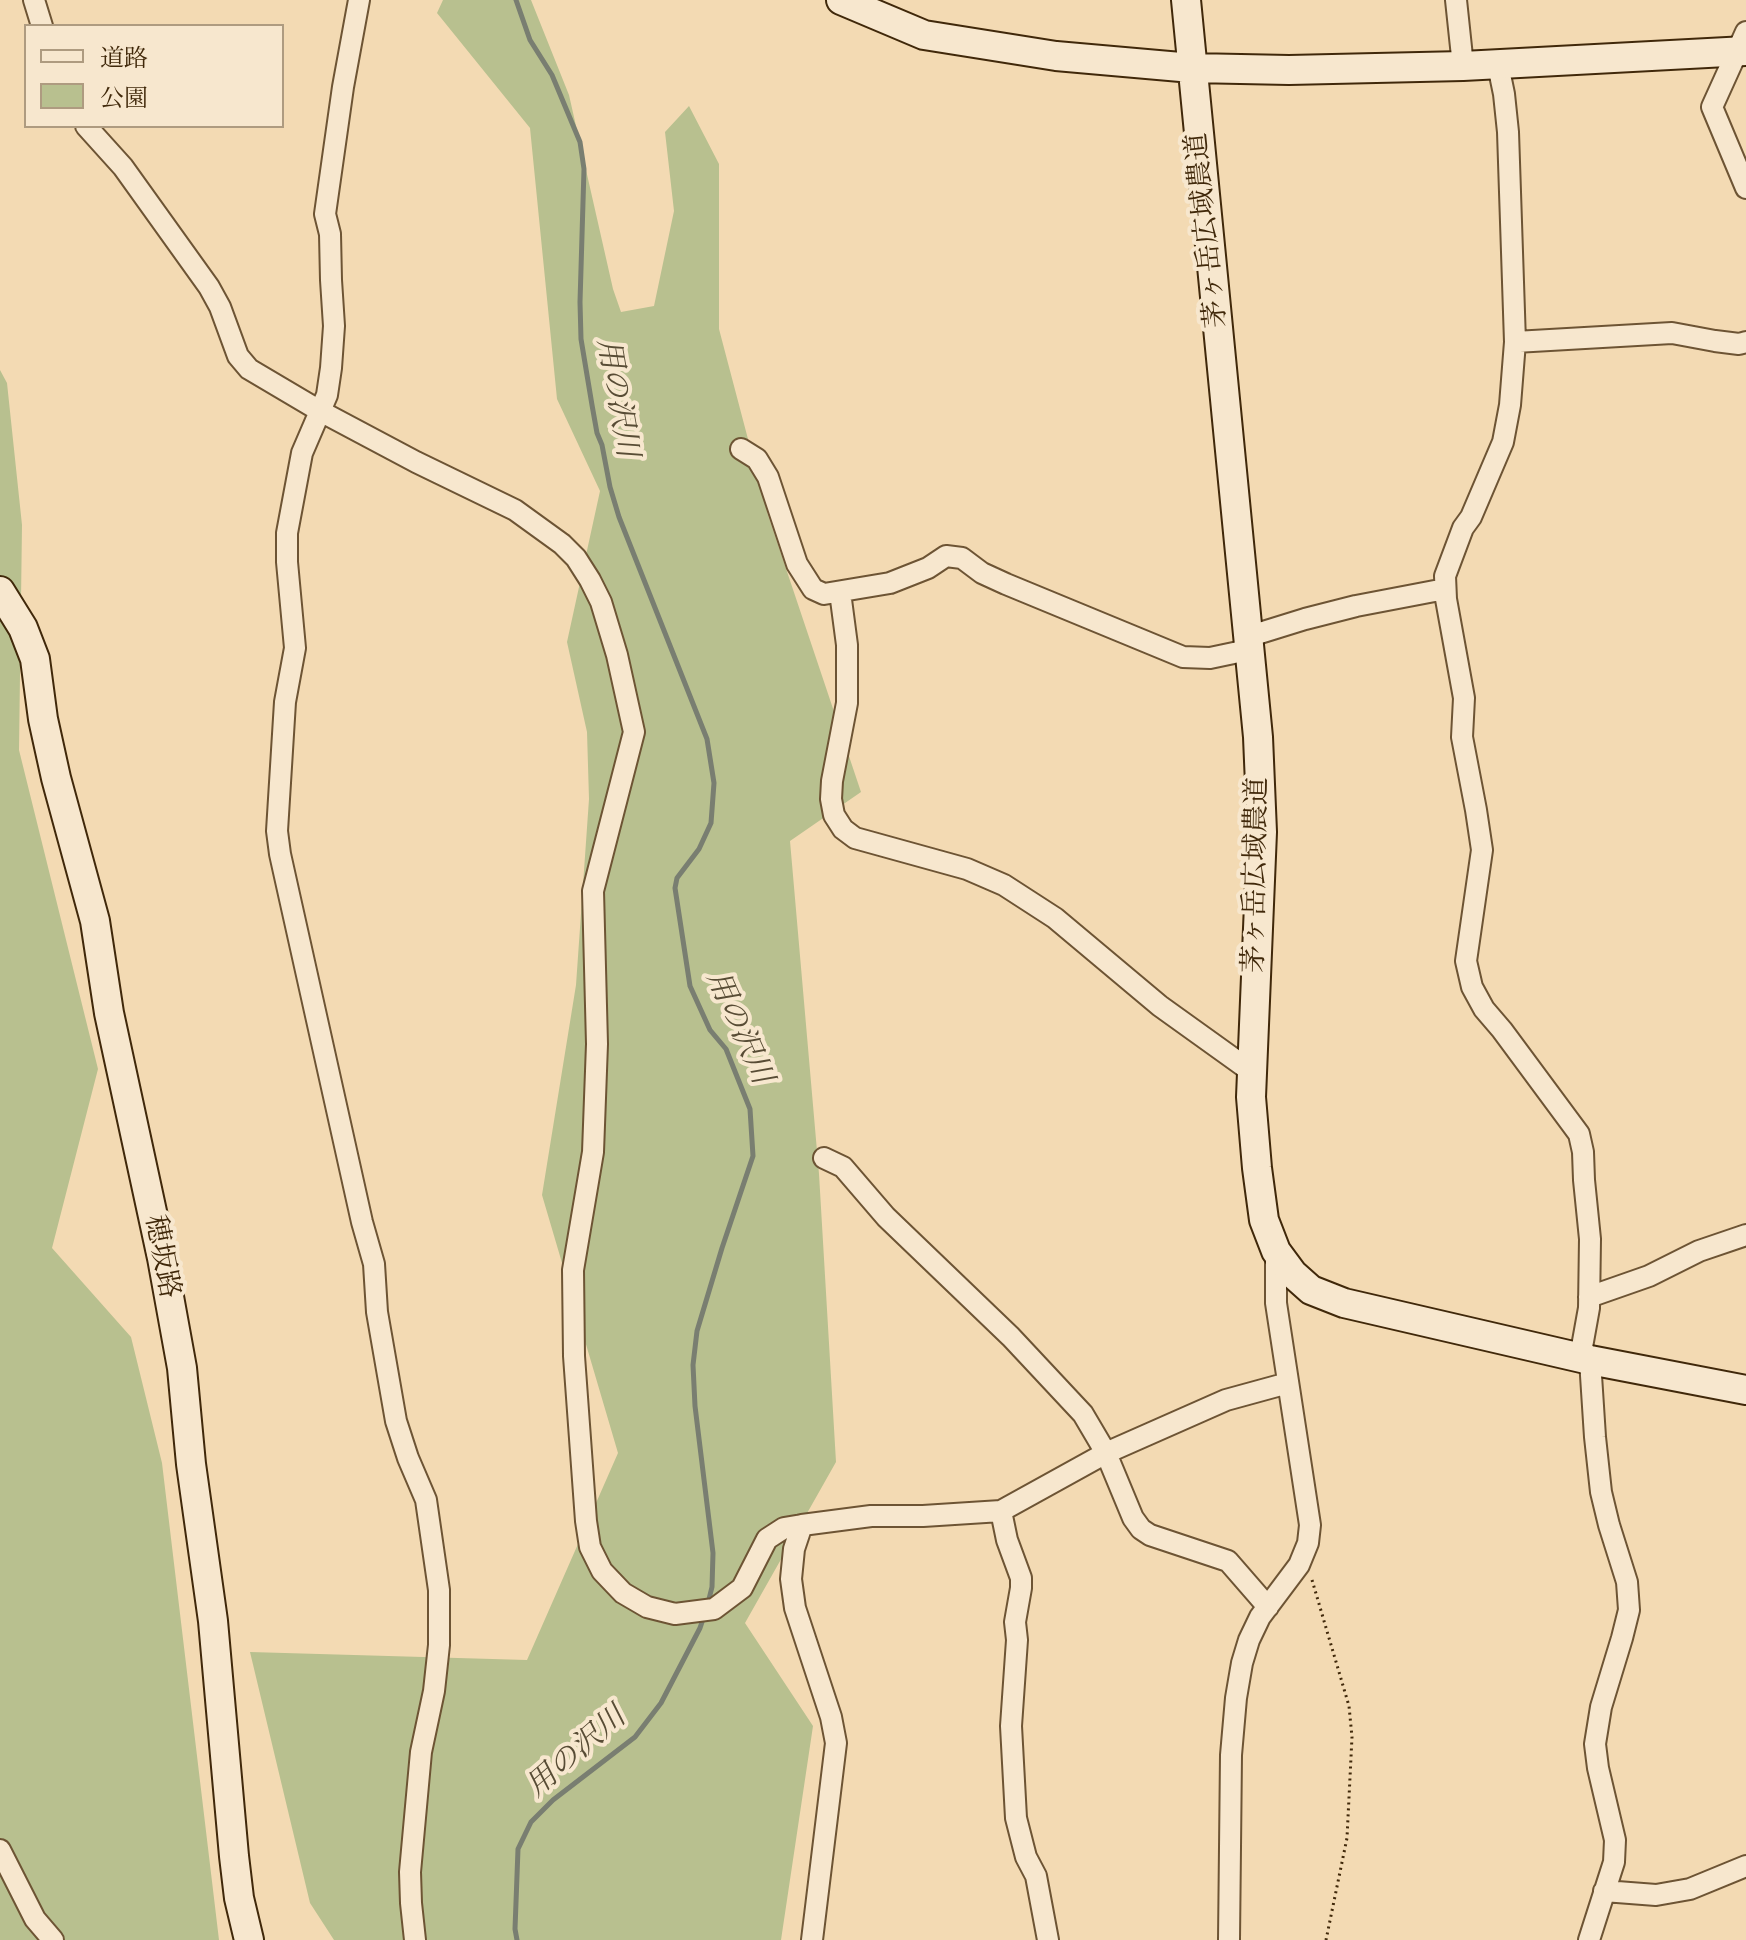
<!DOCTYPE html>
<html>
<head>
<meta charset="utf-8">
<style>
	body { margin:0 }
	#map { position:relative; width:1746px; height:1940px; overflow:hidden; background:#f3dab3; font-family:"Libre Bodoni","Noto Serif JP",serif }
	canvas { display:block }
	.legend { position:absolute; left:24px; top:24px; width:260px; height:104px; box-sizing:border-box; background:#f7e7ce; border:2px solid #ae9b80; margin:0; padding:10px 14px; list-style:none; font-size:24px; color:#40280a }
	.legend li { display:flex; align-items:center; gap:16px; height:40px }
	.legend b { width:40px; border:2px solid #ae9b80 }
</style>
</head>
<body>
<div id="map">
<canvas width="1746" height="1940"></canvas>
<ul class="legend">
<li><b style="height:10px;background:#f7e7ce"></b>道路</li>
<li><b style="height:22px;background:#b8c08f"></b>公園</li>
</ul>
</div>
<script>
const g = document.querySelector('canvas').getContext('2d');
g.lineJoin = 'round';
function fill(path, color) {
  g.fillStyle = color;
  g.fill(path, 'evenodd');
}
function poly(rows) {
  const path = new Path2D();
  for (const r of rows) {
    path.moveTo(r[0], r[1]);
    for (let i = 2; i < r.length; i += 2) path.lineTo(r[i], r[i + 1]);
  }
  return path;
}
function stroke(path, color, width, dash) {
  g.strokeStyle = color;
  g.lineWidth = width;
  g.lineCap = dash ? 'butt' : 'round';
  g.setLineDash(dash || []);
  g.stroke(path);
}
function drawText(font, color, halo, rows, align = 'center') {
  g.font = font + ' "Libre Bodoni","Noto Serif JP",serif';
  g.lineWidth = 8;
  g.setLineDash([]);
  g.textBaseline = 'middle';
  g.strokeStyle = halo;
  g.fillStyle = color;
  for (const [text, x, y, turn = 0] of rows) {
    g.save();
    g.translate(x, y);
    g.rotate((+turn || 0) * Math.PI / 180);
    g.textAlign = isNaN(turn) ? turn : align;
    if (halo) g.strokeText(text, 0, 0);
    g.fillText(text, 0, 0);
    g.restore();
  }
}
const green = poly([
	[443,0,531,0,569,95,613,289,621,312,654,306,674,211,665,132,689,106,719,164,719,329,768,515,861,792,790,841,819,1174,836,1462,745,1623,813,1726,781,1940,334,1940,310,1903,250,1652,527,1660,618,1453,542,1195,576,985,589,799,587,732,567,642,600,491,557,399,530,128,437,13],
	[0,370,7,383,22,525,19,750,98,1069,52,1248,131,1337,162,1463,219,1940,0,1940]
]);
const stream = poly([
	[516,0,530,40,552,75,580,142,584,169,580,302,581,339,592,405,597,433,602,445,610,487,619,517,707,739,714,783,711,823,699,849,677,878,675,888,690,986,710,1030,726,1049,750,1109,753,1156,722,1248,697,1331,693,1365,695,1406,713,1553,712,1587,708,1603],
	[517,1940,515,1929,518,1849,531,1822,553,1800,635,1737,661,1703,700,1628,704,1616]
]);
const path = poly([
	[1312,1580,1349,1706,1352,1737,1347,1838,1326,1940]
]);
const street = poly([
	[34,0,42,26],
	[359,0,343,87,325,214,330,234,331,280,334,326,331,368,327,395,302,453,287,533,287,562,295,648,285,702,277,831,280,854,362,1222,374,1264,377,1312,396,1421,408,1458,426,1500,439,1590,439,1645,434,1691,421,1752,410,1872,411,1903,415,1940],
	[1456,0,1463,66],
	[1746,32,1712,107,1746,188],
	[1498,65,1504,94,1508,132,1515,342,1510,405,1503,442,1471,517,1463,528,1445,576,1446,599,1464,698,1462,737,1476,810,1482,850,1466,961,1472,987,1484,1009,1502,1030,1579,1134,1583,1152,1584,1180,1590,1239,1589,1308,1580,1358],
	[86,126,123,167,209,287,220,307,238,356,249,369,320,411,416,462,515,510,562,544,576,558,590,580,601,602,617,655,634,732,593,891,597,1044,593,1152,573,1270,574,1356,586,1521,590,1547,602,1571,623,1593,647,1607,675,1614,714,1609,742,1588,767,1539,784,1528,802,1525],
	[1515,342,1672,333,1715,341,1739,344,1746,342],
	[741,449,757,459,768,477,797,564,813,589,824,594,890,583,928,568,946,556,962,558,982,573,1006,584,1183,657,1210,658,1248,650],
	[840,592,847,645,847,703,832,781,831,799,834,815,843,829,855,838,967,869,1004,885,1055,918,1160,1006,1252,1072],
	[1247,637,1305,619,1356,606,1445,589],
	[824,1158,843,1167,886,1217,1011,1337,1083,1414,1106,1453,1133,1518,1141,1529,1150,1535,1228,1561,1268,1607],
	[1589,1297,1649,1276,1699,1251,1746,1235],
	[1001,1511,1007,1540,1021,1578,1021,1588,1015,1622,1017,1640,1011,1726,1016,1818,1026,1857,1036,1876,1048,1940],
	[0,1850,35,1919,53,1940],
	[1604,1891,1656,1895,1690,1889,1746,1866],
	[812,1940,836,1743,831,1717,795,1608,791,1579,794,1549,802,1525,871,1516,923,1516,1001,1511,1106,1453,1226,1400,1288,1383],
	[1229,1940,1231,1755,1236,1698,1242,1663,1249,1640,1260,1617,1299,1565,1308,1543,1310,1525,1276,1303,1276,1251],
	[1589,1940,1614,1862,1615,1840,1598,1768,1595,1744,1601,1707,1622,1638,1629,1610,1627,1582,1609,1525,1601,1492,1595,1437,1590,1360]
]);
const secondary = poly([
	[841,0,924,35,1056,56,1192,68,1289,70,1463,66,1746,51],
	[1186,0,1258,737,1262,832,1251,1097,1257,1168,1264,1220,1276,1251,1293,1274,1311,1290,1344,1303,1590,1360,1746,1390],
	[0,591,23,628,35,659,43,719,56,778,95,921,109,1013,162,1258,182,1368,191,1464,213,1621,234,1856,239,1898,249,1940]
]);
const streetNames = [
	["茅ヶ岳広域農道",1208,230,-96],
	["茅ヶ岳広域農道",1257,875,-89],
	["穂坂路",161,1257,79]
];
const waterNames = [
	["用の沢川",616,398,80],
	["用の沢川",738,1028,66],
	["用の沢川",577,1753,-41]
];
fill(green, '#b8c08f');
stroke(stream, '#797e71', 5);
stroke(street, '#6d5434', 24);
stroke(secondary, '#40280a', 32);
stroke(path, '#40280a', 3, [2, 4]);
stroke(street, '#f7e7ce', 20);
stroke(secondary, '#f7e7ce', 28);
drawText('28px', '#40280a', '#f7e7ce', streetNames);
drawText('italic 30px', '#584c35', '#f7e7ce', waterNames);
</script>
</body>
</html>
